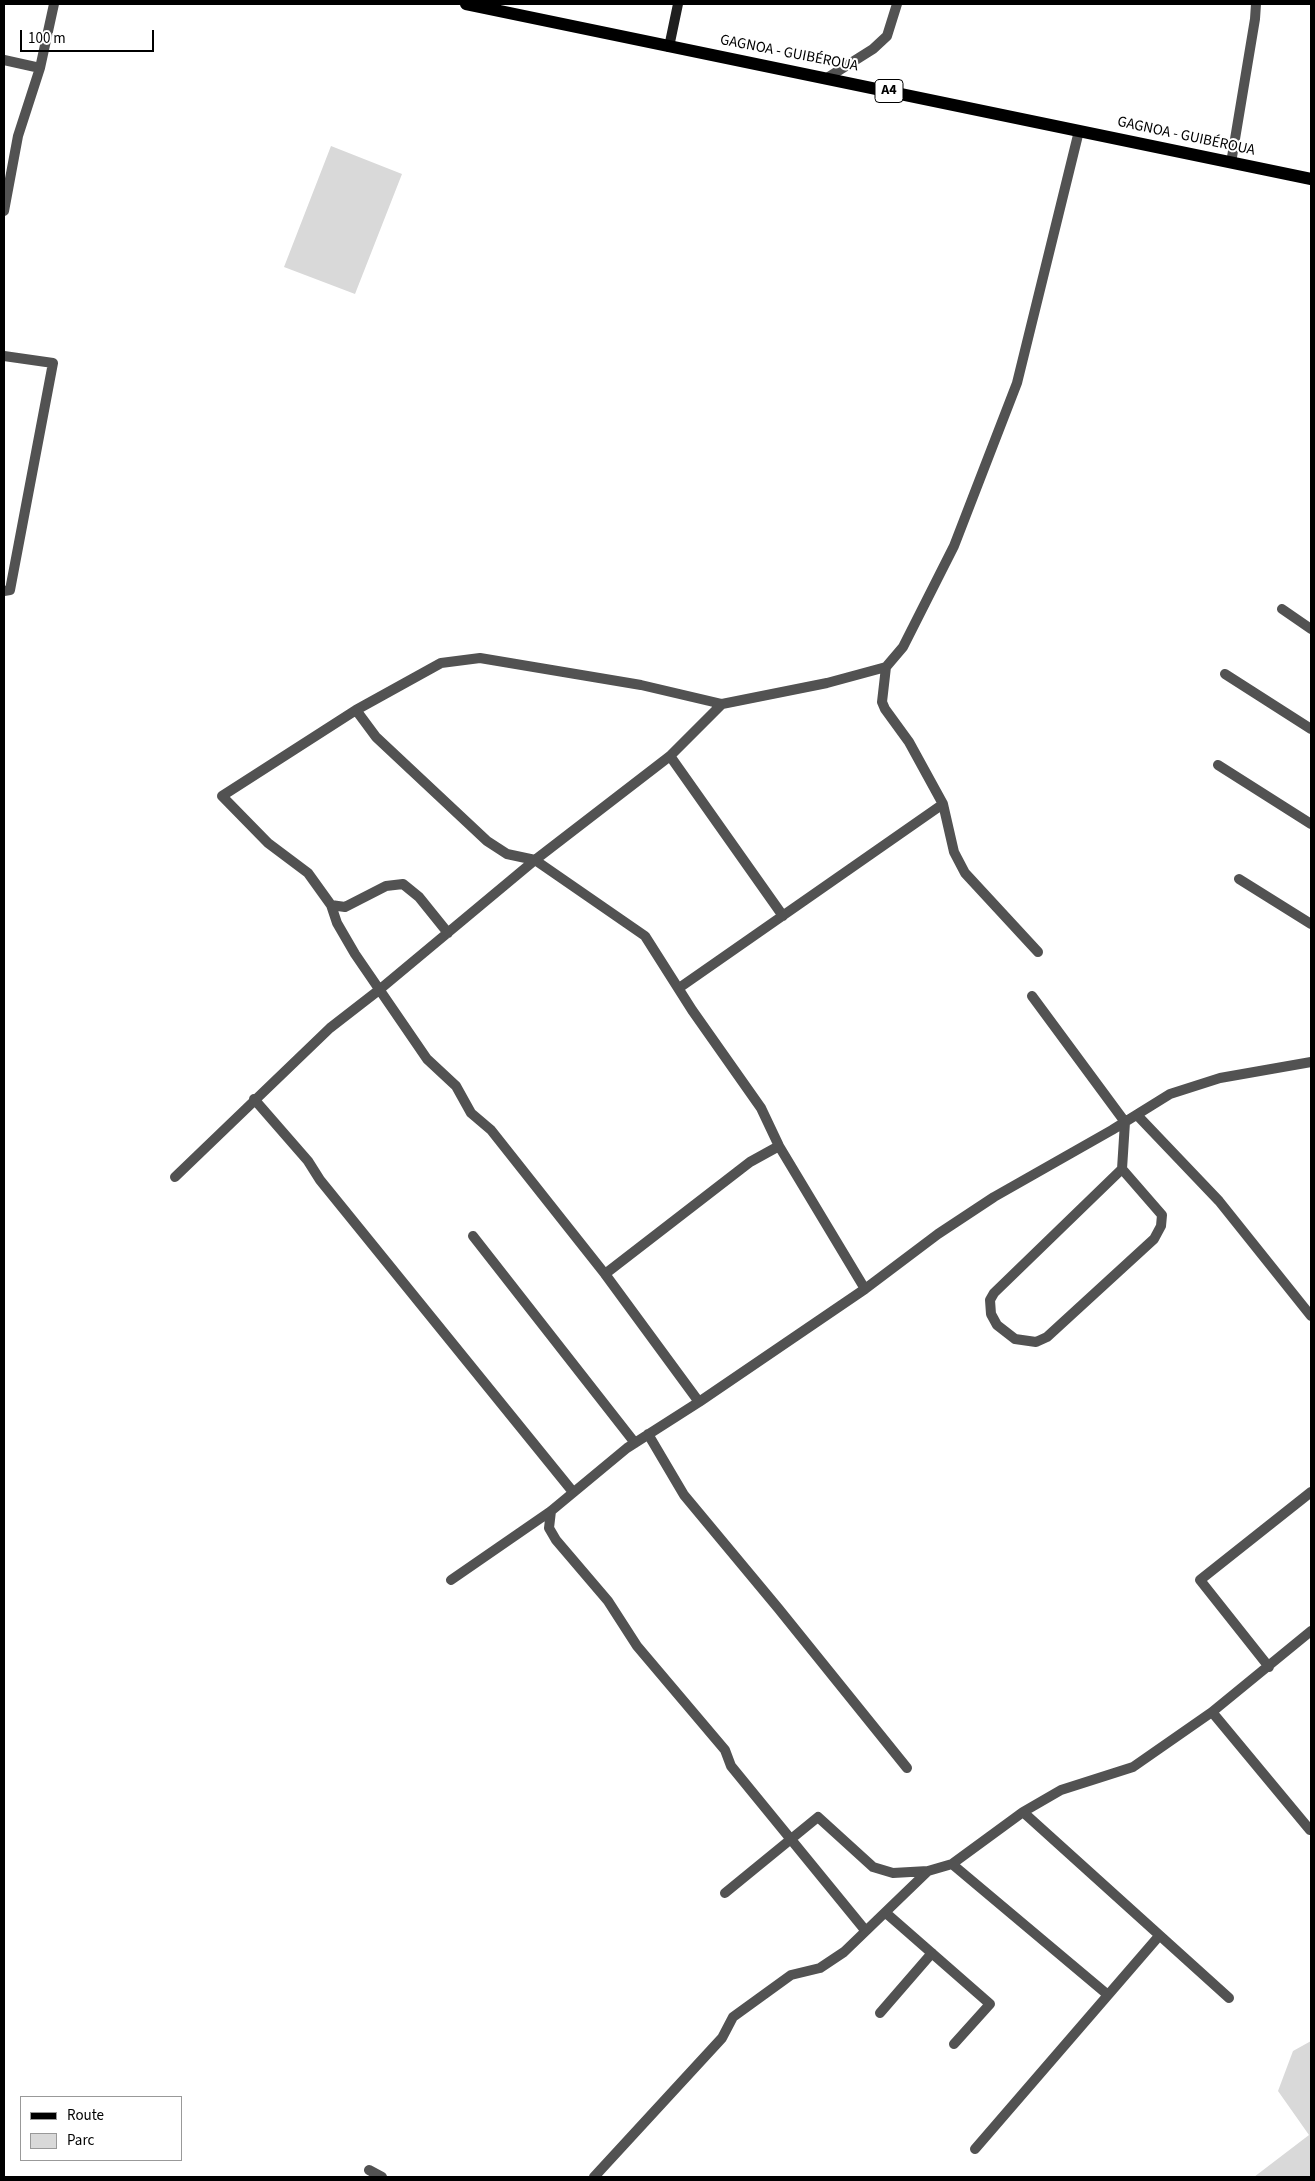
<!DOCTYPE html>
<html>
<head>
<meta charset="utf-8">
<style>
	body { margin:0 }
	#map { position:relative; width:1315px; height:2181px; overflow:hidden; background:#fff; font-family:"Source Sans 3",sans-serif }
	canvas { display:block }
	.frame { position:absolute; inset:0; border:5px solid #000; pointer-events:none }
	.legend { position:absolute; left:20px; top:2096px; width:162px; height:65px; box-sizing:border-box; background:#fff; border:1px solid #999; margin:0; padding:6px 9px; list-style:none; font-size:15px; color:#000 }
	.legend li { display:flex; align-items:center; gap:10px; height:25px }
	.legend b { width:25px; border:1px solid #999 }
	.scale { position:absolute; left:20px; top:30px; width:134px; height:22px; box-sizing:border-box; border:2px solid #000; border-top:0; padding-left:6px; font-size:15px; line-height:18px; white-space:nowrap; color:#000; -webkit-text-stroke:4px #fff; paint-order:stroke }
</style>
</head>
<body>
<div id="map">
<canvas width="1315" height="2181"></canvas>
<div class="frame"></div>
<ul class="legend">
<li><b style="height:6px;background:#000"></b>Route</li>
<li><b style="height:14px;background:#d9d9d9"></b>Parc</li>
</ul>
<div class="scale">100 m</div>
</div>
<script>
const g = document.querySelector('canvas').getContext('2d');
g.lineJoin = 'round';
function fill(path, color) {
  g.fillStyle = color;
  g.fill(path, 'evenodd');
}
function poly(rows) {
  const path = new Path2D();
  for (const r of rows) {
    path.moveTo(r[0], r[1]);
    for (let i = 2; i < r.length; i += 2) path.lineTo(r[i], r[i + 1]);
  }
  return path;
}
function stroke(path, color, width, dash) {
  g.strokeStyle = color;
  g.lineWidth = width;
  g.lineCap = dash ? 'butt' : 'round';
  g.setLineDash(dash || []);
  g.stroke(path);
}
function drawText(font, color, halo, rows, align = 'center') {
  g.font = font + ' "Source Sans 3",sans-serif';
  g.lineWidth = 4;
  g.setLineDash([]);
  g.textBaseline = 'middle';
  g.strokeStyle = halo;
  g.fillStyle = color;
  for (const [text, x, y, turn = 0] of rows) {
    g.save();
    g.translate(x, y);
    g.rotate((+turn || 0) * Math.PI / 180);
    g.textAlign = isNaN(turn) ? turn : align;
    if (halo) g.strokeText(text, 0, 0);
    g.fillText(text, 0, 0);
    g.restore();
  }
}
const green = poly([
	[331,146,402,174,355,294,284,267],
	[1311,2041,1311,2177,1254,2177,1309,2135,1278,2091,1293,2051]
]);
const street = poly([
	[4,60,40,68],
	[827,78,873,49,887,36,897,4],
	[1231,163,1255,19,1256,4],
	[4,211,18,136,40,68,54,4],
	[4,356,53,363,10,590,4,591],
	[1282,609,1311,629],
	[886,667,882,702,885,709,909,742,943,804,954,852,965,873,1038,952],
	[1225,674,1311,729],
	[356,710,376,737,487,841,507,854,535,860,645,936,692,1010,761,1108,779,1146,865,1289],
	[670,756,783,916],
	[1218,765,1311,824],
	[1239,879,1311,924],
	[331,905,345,907,386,886,403,884,419,897,448,933],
	[679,988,943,804],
	[1032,996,1125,1122,1122,1169,994,1293,990,1300,991,1314,997,1325,1015,1339,1036,1342,1047,1337,1154,1239,1161,1226,1162,1215,1122,1169],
	[254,1099,308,1161,320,1180,573,1492],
	[1137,1115,1219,1201,1311,1316],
	[175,1177,330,1028,379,990,535,860,670,756,722,704,827,683,886,667,903,647,954,546,1017,383,1079,131],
	[473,1236,635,1443],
	[605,1274,750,1162,779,1146],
	[699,1402,605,1274,491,1130,471,1113,456,1086,427,1059,355,954,337,923,331,905,308,873,268,843,222,796,356,710,441,663,480,658,641,685,722,704],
	[648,1434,684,1495,778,1608,907,1768],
	[551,1511,549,1528,556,1540,608,1601,637,1646,725,1750,731,1766,865,1930],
	[451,1580,551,1511,627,1448,699,1402,865,1289,938,1234,994,1197,1112,1130,1170,1094,1220,1078,1311,1062],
	[1269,1667,1200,1580,1311,1492],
	[1212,1712,1310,1830],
	[1023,1812,1229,1998],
	[952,1864,1108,1995],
	[725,1893,818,1817,873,1867,893,1873,928,1871],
	[886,1913,990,2004,954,2044],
	[880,2013,932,1953],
	[975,2149,1159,1936],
	[369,2170,382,2177],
	[594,2177,722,2038,733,2017,791,1975,820,1968,844,1952,928,1871,952,1864,1023,1812,1061,1790,1133,1767,1212,1712,1311,1631]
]);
const secondary = poly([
	[669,47,678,4]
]);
const primary = poly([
	[466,4,1311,179]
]);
const shields = [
	[889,91,28]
];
const shieldNames = [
	["A4",889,91]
];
const streetNames = [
	["GAGNOA - GUIBÉROUA",789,54,11],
	["GAGNOA - GUIBÉROUA",1186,137,12]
];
fill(green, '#d9d9d9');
stroke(street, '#525252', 10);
stroke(secondary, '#1f1f1f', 10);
stroke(primary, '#000', 12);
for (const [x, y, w] of shields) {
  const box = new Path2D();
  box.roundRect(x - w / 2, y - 11.5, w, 23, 4);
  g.fillStyle = '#fff';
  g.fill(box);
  stroke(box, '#000', 1);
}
drawText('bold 14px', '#000', null, shieldNames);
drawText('15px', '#000', '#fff', streetNames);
</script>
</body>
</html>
